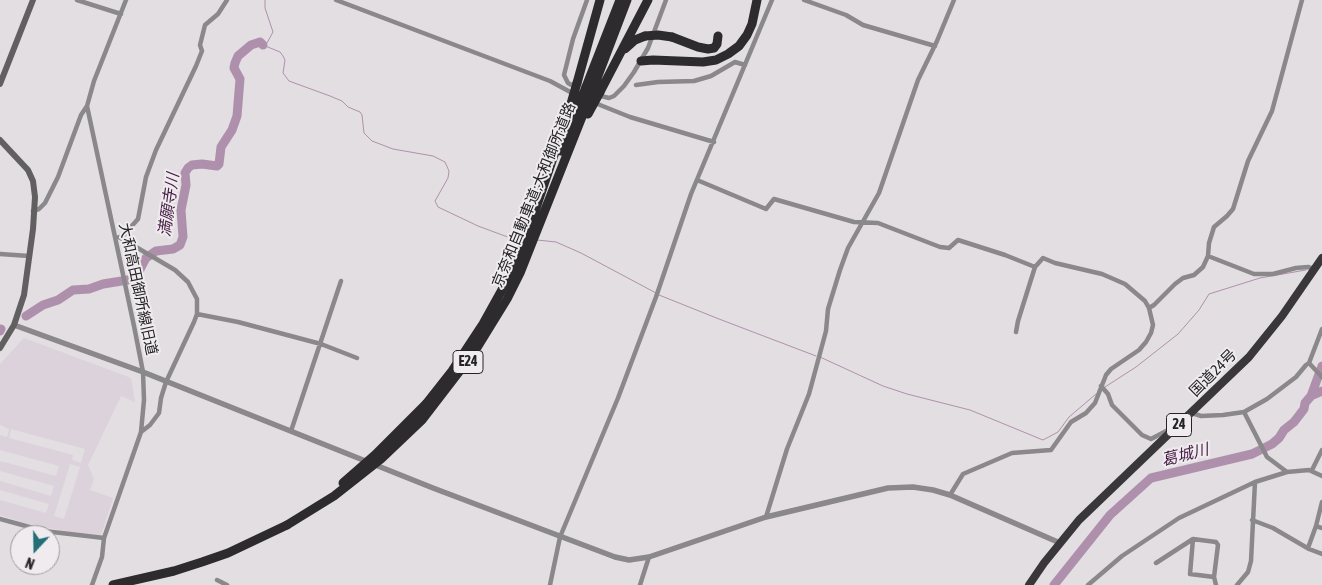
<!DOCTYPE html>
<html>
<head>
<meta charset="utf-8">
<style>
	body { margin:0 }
	#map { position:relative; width:1322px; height:585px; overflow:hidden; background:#e2dee1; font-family:"Asap Condensed",sans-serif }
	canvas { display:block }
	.north { position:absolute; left:10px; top:525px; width:50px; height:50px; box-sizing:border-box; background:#efebef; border:1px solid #9e9b9e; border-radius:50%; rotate:201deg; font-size:14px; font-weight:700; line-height:20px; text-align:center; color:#252425 }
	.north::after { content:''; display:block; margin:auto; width:18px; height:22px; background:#246e77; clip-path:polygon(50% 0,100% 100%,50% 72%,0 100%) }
</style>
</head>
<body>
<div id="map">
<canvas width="1322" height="585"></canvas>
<div class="north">N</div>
</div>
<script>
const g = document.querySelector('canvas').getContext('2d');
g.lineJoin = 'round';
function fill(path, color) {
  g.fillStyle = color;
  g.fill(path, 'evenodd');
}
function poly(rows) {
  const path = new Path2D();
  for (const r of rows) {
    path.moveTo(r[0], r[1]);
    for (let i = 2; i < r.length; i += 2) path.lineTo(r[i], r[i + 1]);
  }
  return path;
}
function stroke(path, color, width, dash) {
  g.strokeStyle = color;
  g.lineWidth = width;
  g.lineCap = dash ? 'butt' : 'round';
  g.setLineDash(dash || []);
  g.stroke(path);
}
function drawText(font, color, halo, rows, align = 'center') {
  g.font = font + ' "Asap Condensed","Noto Sans JP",sans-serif';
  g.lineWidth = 4;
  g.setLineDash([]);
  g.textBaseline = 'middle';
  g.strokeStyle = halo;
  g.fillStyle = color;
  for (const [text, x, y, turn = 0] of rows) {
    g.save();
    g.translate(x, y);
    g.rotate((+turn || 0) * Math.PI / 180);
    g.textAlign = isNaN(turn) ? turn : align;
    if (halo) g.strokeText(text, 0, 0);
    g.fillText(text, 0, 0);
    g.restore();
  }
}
const built = poly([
	[24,338,131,378,135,402,121,396,88,465,94,479,90,490,113,498,100,538,24,523,0,515,0,500,46,513,49,504,0,490,0,481,51,496,54,486,0,471,0,461,56,476,59,466,0,450,0,435,7,437,9,429,0,425,0,364],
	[11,429,85,449,81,463,72,460,73,455,9,438],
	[70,464,80,467,64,519,54,516]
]);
const stream = poly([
	[263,45,280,52,283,56,285,60,283,73,289,81,330,96,342,101,348,107,360,112,362,115,364,133,372,141,393,149,433,156,445,162,449,171,448,178,435,201,438,207,478,226,505,236,521,239],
	[263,45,267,43,273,32,265,8,265,0],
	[537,240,556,242,581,253,656,293],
	[659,295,719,319,816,356],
	[820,357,883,386,907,394,970,410,1043,440,1058,432,1069,417,1096,394],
	[1105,387,1136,367,1178,334,1199,310,1209,294,1260,278,1306,270]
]);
const river = poly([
	[26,316,43,305,58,300,73,290,89,289,103,284,134,279,136,277,146,258,156,251,173,249,180,245,183,237,181,210,186,185,185,173,188,168,192,165,202,164,217,166,219,164,221,147,232,130,237,116,240,79,234,68,235,63,238,56,251,45,260,42,263,45],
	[0,331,1,329],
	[1311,396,1322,391],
	[1054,585,1110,515,1151,478,1252,454,1272,444,1279,438,1284,430,1294,422,1304,409,1305,403,1311,396,1322,366]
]);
const minor = poly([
	[77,0,121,14],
	[336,0,550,81,574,94],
	[804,0,846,15,863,25,935,46],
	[636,85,658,82,694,81,711,76,735,62,745,65],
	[575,87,568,83,564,75,573,39,587,0],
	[597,95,609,98,614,96,624,86,634,72,648,48,666,0],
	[595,103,630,117,714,142],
	[697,180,766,209,774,199,854,222,878,223,940,247,949,248,958,240,1005,255,1035,267],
	[33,211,39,209,45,203,58,177,81,115,87,106],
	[119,237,175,270,188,282,197,299,197,314,194,322,166,382,161,398,159,413,150,425,141,432],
	[121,238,138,219,146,177,156,150,196,66,202,51,200,45,205,25,218,14,227,0],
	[0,254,29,256],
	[1208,256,1254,274,1273,274,1296,268,1308,267,1314,269],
	[1149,308,1154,305,1175,284,1183,278,1194,275,1203,267,1208,256,1209,243,1214,227,1227,216,1233,209,1248,161,1272,111,1302,0],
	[197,314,238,322,321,344,357,358],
	[1309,363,1322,377],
	[1101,386,1108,394,1112,405,1142,435,1151,439,1170,429],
	[1244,412,1267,457,1287,472],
	[1192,413,1201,416,1223,415,1244,412,1267,399,1296,377,1306,365,1309,363,1322,329],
	[291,431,341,281],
	[1312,470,1322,450],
	[950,495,963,474,1012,453,1051,450,1071,422,1086,413,1095,403,1106,375,1111,369,1139,350,1146,342,1151,333,1153,325,1149,308,1145,301,1125,284,1102,274,1055,263,1043,258,1035,267,1018,321,1016,332],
	[1322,502,1316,526,1322,528],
	[766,517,787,449,809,394,826,331,828,309,840,270,848,248,879,193,918,80,937,41,954,0],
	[0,519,44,531,104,538],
	[1252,520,1273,528,1309,549,1322,554],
	[1308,548,1316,526],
	[1156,563,1193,539],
	[1214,577,1190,574,1193,539,1216,542,1218,545,1214,577,1216,585],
	[217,580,227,585],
	[92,585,102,557,104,538,141,432,144,400,143,372,134,326,87,106,94,81,126,0],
	[550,585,560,537,618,398,656,297,691,194,772,0],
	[640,585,649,557],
	[1088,585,1122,556,1179,518,1255,482,1287,472,1309,470,1322,476],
	[1237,585,1248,572,1251,561,1255,482]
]);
const tertiary = poly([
	[14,325,143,372,433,488,615,557,629,560,649,557,766,517,888,488,913,487,933,490,950,495,1060,543]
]);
const secondary = poly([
	[0,84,33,0],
	[0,140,28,170,33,181,35,197,33,229,24,295,14,325,0,348]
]);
const trunk = poly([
	[1029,585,1044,563,1079,520,1249,357,1282,316,1322,258]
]);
const motorway = poly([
	[672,37,698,47,708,49,714,48,717,44,718,36],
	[625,49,635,40,645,36],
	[641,61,653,60,703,62,716,60,728,54,739,46,747,35,752,24,757,0],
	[577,83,600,0],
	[586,87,620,0],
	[593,89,627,0],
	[600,92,648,0],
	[426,404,452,371,483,324,513,270,522,249],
	[113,585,174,571,202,562,228,553,287,525]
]);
const motorwayBridge = poly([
	[645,36,658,35,672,37],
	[588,114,600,92],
	[561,151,586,87],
	[522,249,568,114,577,83],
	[343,483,375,455,426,404],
	[287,525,334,496,381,459,422,420,475,351,507,299,520,273,593,89]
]);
const shields = [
	[468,362,30],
	[1179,425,25]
];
const shieldNames = [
	["E24",468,362],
	["24",1179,425]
];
const streetNames = [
	["京奈和自動車道;大和御所道路",534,195,-68],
	["大和高田御所線旧道",138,289,78],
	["国道24号",1213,373,-45]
];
const waterNames = [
	["満願寺川",169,205,-82],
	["葛城川",1185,455,-14]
];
fill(built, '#dcd2db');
stroke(stream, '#af90ac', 1);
stroke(river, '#af90ac', 9);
stroke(minor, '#8a888a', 4.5);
stroke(tertiary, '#8a888a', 5.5);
stroke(secondary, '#625f61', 6);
stroke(trunk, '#3a373a', 8);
stroke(motorway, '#2e2b2e', 9);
stroke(motorwayBridge, '#2e2b2e', 9);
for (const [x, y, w] of shields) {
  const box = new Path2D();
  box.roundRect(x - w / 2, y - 11.5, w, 23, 4);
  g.fillStyle = '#efebef';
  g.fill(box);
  stroke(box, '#252425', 1);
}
drawText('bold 14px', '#252425', null, shieldNames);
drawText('15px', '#252425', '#efebef', streetNames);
drawText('italic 16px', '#461e44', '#efebef', waterNames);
</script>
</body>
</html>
